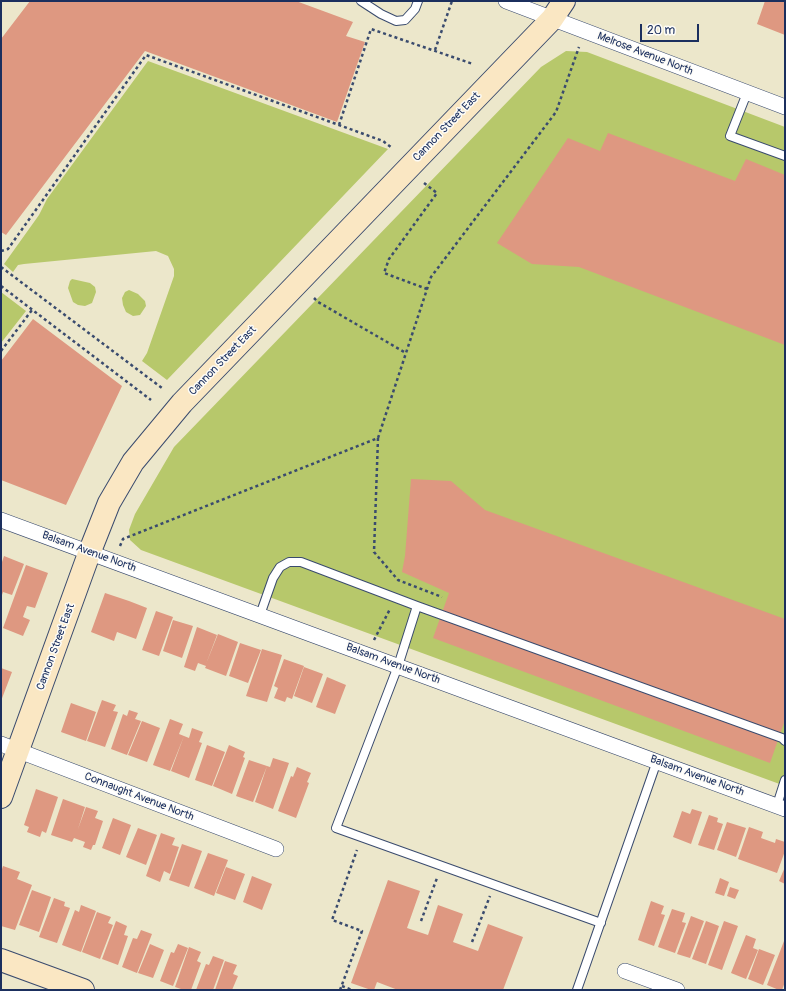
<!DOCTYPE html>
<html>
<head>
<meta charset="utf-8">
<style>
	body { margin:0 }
	#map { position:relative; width:786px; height:991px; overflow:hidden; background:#ece7cb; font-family:Pangolin,sans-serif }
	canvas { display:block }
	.frame { position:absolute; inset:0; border:2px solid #1b2f5e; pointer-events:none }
	.scale { position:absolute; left:640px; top:24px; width:59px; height:18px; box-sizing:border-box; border:2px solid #1b2f5e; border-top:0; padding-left:5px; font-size:12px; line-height:14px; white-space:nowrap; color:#1b2f5e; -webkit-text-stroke:3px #fdfcf7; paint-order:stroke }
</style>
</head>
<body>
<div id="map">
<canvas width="786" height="991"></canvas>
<div class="frame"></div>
<div class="scale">20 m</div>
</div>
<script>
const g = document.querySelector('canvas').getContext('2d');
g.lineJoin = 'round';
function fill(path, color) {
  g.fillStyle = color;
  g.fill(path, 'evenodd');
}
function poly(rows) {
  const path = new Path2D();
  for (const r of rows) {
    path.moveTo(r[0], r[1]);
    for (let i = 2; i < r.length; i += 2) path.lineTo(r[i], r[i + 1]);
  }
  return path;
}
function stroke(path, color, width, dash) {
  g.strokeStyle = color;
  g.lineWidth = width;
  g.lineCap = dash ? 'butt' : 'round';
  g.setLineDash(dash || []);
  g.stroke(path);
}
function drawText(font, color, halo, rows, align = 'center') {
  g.font = font + ' Pangolin,sans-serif';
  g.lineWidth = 3;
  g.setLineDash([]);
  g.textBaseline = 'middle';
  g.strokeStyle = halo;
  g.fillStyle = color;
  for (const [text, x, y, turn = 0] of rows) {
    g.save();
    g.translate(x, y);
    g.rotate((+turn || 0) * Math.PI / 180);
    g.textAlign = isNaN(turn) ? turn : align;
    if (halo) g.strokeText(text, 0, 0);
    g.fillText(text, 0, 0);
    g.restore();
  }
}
const green = poly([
	[566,51,587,52,785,127,785,786,141,550,130,540,129,530,135,514,174,447,541,67],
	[148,61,388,149,167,380,142,361,147,353,174,276,174,269,168,256,156,251,24,264,18,265,13,272,4,264,39,215,47,199],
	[72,279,90,283,95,287,96,292,92,303,85,306,78,305,73,302,68,288,70,281],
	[129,290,138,294,145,301,146,306,140,315,133,316,126,312,123,305,122,298,125,292],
	[1,292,26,311,1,343]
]);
const building = poly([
	[30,1,296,1,353,22,346,36,365,42,337,122,145,51,6,235,1,232,1,39],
	[765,1,785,1,785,35,757,24],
	[608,133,735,181,746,159,785,175,785,345,579,267,532,264,497,243,568,138,600,151],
	[33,319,122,386,66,505,1,480,1,361],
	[411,479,451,481,485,510,785,619,785,720,770,763,433,638,449,593,402,572,405,556],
	[4,556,24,564,12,595,3,592,1,598,1,565],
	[26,565,48,573,35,608,27,606,23,617,30,620,23,636,3,628],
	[105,593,129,601,127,608,129,601,147,608,136,639,117,632,114,641,91,632],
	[156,611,173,617,159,656,142,650],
	[173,620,193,626,182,658,163,651],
	[197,627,217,635,206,664,218,634,238,642,226,676,205,668,206,666,198,663,195,671,184,667],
	[240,643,261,650,248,683,229,676],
	[262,649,282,655,267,702,246,696],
	[284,659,304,666,292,699,287,697,285,702,274,698,278,688,274,686],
	[304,667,323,674,312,703,294,696],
	[1,668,12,672,1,701],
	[327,677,346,685,335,714,316,707],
	[102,700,116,705,113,711,118,712,105,747,87,741],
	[71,703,96,712,86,741,61,732],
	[129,710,138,713,135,719,141,721,127,755,111,749,123,714,127,716],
	[170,719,183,724,179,734,184,736,170,771,153,765],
	[142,721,160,728,147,762,128,755],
	[192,728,203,732,199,742,202,743,189,778,171,771,184,736,189,738],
	[207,745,225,752,212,786,195,780],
	[229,745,245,752,243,757,245,758,232,794,213,786],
	[273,758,289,763,273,809,255,802,267,766,270,767],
	[249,760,267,766,253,802,236,796],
	[297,767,311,773,307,782,309,783,296,818,278,811,291,776,293,777],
	[36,789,58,797,46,833,42,831,40,837,27,832,29,827,24,825],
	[63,799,85,807,78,829,86,807,98,811,95,818,103,821,95,845,93,845,91,850,83,847,85,842,74,838,72,842,51,835],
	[692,809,702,812,691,844,673,837,682,811,690,814],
	[709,815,718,818,717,822,723,824,714,850,698,845],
	[113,818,131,825,120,855,102,848],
	[727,822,746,828,736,857,717,850],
	[749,827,763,832,761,838,775,843,776,839,785,842,785,851,777,873,738,859],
	[138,828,157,835,146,865,126,857],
	[161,833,175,838,172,845,179,847,170,874,164,871,160,882,146,876],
	[182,844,202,851,189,887,169,880],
	[208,853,228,860,214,896,194,888],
	[3,866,20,872,17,879,32,885,15,930,1,926,1,872],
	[226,867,245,874,235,900,216,893],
	[785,867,785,884,779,881],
	[252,876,272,884,262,910,243,902],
	[720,878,729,882,724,896,715,893],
	[388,880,420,891,407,928,428,935,438,905,463,914,453,942,478,951,488,924,523,937,503,990,398,990,377,982,374,990,371,990,351,983],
	[730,887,739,890,735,899,727,896],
	[32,890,51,897,39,932,19,925],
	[54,898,65,902,64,906,70,908,57,943,39,937],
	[651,901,664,906,661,914,665,915,654,946,638,940],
	[81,905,96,911,81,952,62,945,75,910,79,912],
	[672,909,685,913,682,922,686,923,675,953,658,947],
	[97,912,111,917,108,923,113,925,100,959,82,952],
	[691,916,704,921,690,958,677,954],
	[116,921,127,926,124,935,128,936,118,965,102,959],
	[706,921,719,926,706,964,692,959],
	[724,921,738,926,722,970,708,965],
	[141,930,152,934,137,973,122,967,133,938,137,939],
	[746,935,756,939,753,948,758,950,746,979,731,973],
	[784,941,785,982,782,990,779,990,767,985],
	[150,944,164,950,153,978,138,973],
	[178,944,188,948,173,986,160,981,171,952,174,953],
	[189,947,201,952,197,961,201,963,191,990,184,990,175,987],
	[759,949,775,955,763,985,748,979],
	[213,956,224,960,213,990,196,990,206,964,209,965],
	[225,961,237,965,233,974,238,976,232,990,215,990]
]);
const path = poly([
	[435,50,452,1],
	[339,125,371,29,473,64],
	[424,183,437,193,389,259,384,273,427,289],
	[1,251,8,249,146,55,383,141,392,148],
	[1,267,162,388],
	[1,286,151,400],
	[314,298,318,302,406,353],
	[1,351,32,310],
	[378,438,374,552,398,580,442,597],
	[120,546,123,539,378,438,431,277,556,112,579,47],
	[374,640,390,609],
	[421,921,437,878],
	[472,942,490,896],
	[342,986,352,990],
	[340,990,362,931,332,920,357,850]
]);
const lane = poly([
	[361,1,381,14,396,21,405,20,415,9,418,1],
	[747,93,730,136,785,156],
	[417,606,398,666,336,828,601,923],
	[260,615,273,578,280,567,289,562,301,562,417,606,782,738,785,741],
	[777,805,785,780],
	[577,990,657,761]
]);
const street = poly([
	[506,1,785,107],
	[1,520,785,809],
	[1,744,276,849],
	[625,971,677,990]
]);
const secondary = poly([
	[1,797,90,551,109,503,133,462,182,403,552,19,564,1],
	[1,960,83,990]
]);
const streetNames = [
	["Melrose Avenue North",645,54,21],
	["Cannon Street East",447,127,-46],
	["Cannon Street East",223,361,-46],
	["Balsam Avenue North",89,552,20],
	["Cannon Street East",56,647,-70],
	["Balsam Avenue North",393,664,20],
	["Balsam Avenue North",697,776,20],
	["Connaught Avenue North",139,797,21]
];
fill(green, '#b7c86b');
fill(building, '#de9881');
stroke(lane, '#3a4b6e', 10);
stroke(street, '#3a4b6e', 16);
stroke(secondary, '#3a4b6e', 24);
stroke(path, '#3a4b6e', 2.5, [3, 3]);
stroke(lane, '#fff', 8);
stroke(street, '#fff', 15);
stroke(secondary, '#fae7c3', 22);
drawText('11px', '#1b2f5e', '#fdfcf7', streetNames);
</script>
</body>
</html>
